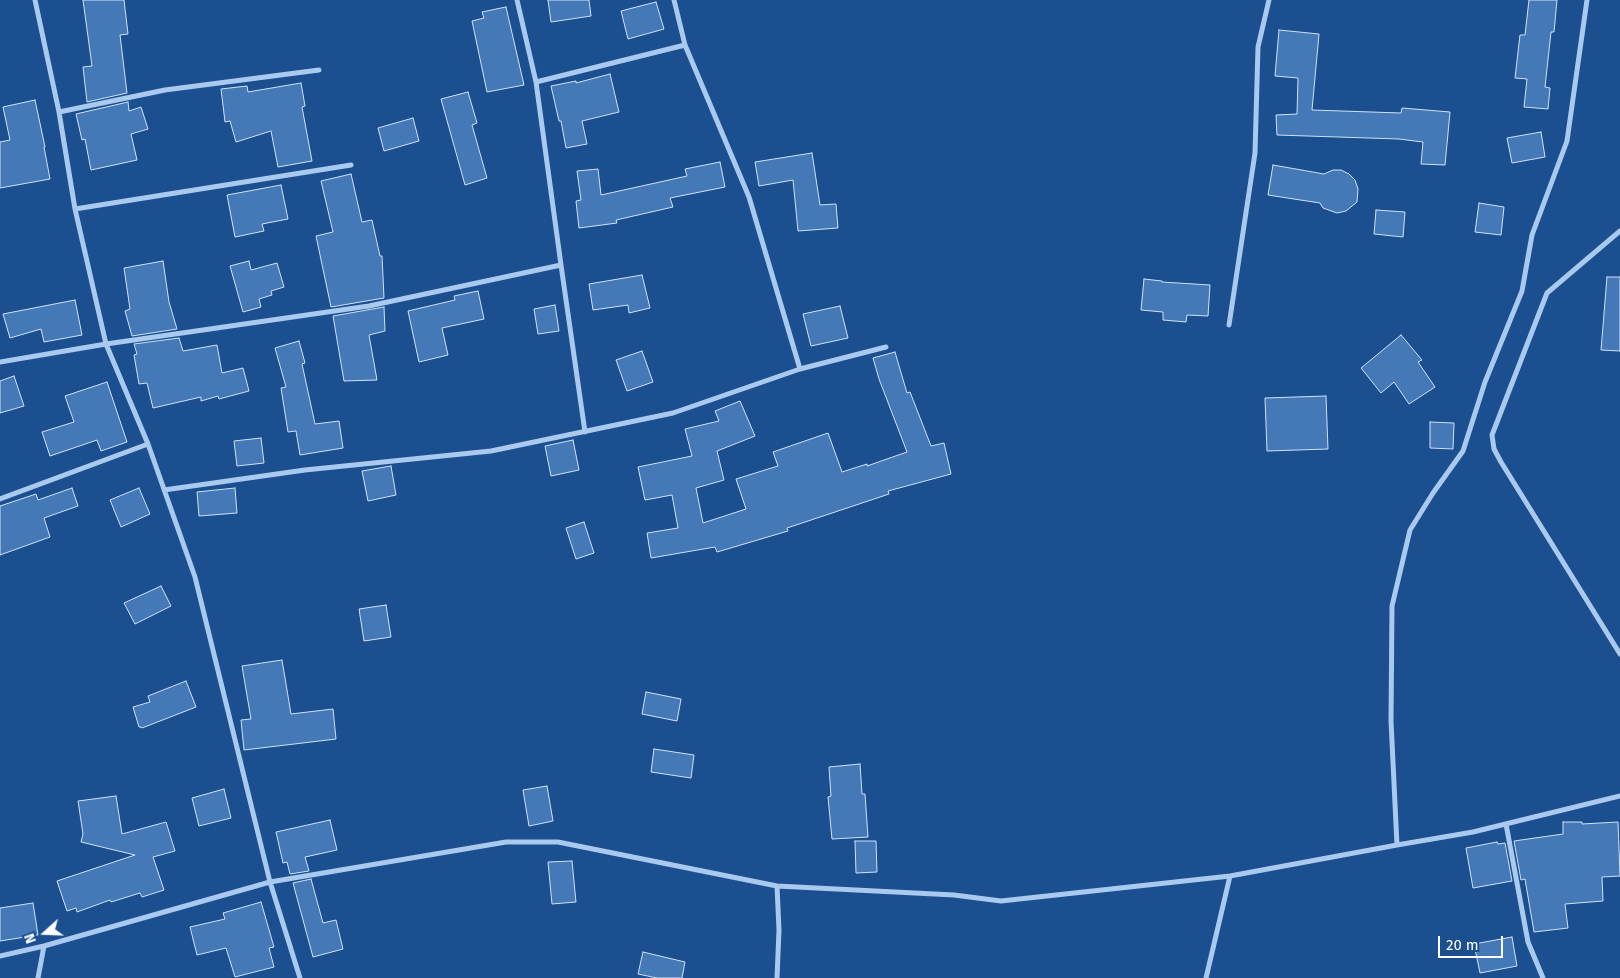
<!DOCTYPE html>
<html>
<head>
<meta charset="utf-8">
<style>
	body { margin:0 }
	#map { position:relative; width:1620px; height:978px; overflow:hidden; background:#1b4f8f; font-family:"Fira Sans",sans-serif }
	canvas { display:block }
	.north { position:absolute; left:20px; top:908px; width:50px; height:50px; -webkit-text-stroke:4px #1b4f8f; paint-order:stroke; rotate:250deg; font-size:14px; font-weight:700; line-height:20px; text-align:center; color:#fff }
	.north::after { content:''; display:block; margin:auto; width:18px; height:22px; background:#fff; clip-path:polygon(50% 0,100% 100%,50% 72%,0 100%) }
	.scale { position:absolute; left:1438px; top:936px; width:65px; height:22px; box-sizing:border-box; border:2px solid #fff; border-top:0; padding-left:6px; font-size:15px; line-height:18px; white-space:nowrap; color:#fff; -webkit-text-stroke:4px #1b4f8f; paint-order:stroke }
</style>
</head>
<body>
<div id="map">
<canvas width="1620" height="978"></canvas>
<div class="north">N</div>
<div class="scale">20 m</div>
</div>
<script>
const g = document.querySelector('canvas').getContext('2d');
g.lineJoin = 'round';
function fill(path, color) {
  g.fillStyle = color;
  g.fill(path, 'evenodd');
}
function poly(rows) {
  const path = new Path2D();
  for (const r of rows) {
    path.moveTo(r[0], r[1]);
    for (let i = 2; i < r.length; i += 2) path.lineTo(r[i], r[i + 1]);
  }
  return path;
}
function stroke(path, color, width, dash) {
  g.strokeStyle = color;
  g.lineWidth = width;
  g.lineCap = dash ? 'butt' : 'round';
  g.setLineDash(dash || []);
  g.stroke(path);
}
const building = poly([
	[83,0,124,0,128,34,120,35,127,93,87,102,83,67,92,66,83,0],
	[548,0,589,0,591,16,551,22,548,0],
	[1529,0,1557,0,1554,32,1551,32,1545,87,1550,88,1548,109,1524,107,1527,79,1515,78,1520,35,1525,35,1529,0],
	[656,2,664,29,628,39,621,11,656,2],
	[506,7,524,85,487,92,472,21,484,18,482,12,506,7],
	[1279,30,1319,34,1312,110,1401,113,1402,108,1450,112,1445,165,1421,164,1423,142,1399,139,1277,135,1276,115,1297,114,1298,78,1275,76,1279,30],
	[610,74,619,112,582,121,587,144,566,148,561,121,559,121,551,86,576,81,576,83,610,74],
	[301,83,305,106,302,107,312,161,278,167,271,131,236,142,230,121,225,122,221,89,247,86,248,92,301,83],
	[468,92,477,123,472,125,487,178,465,185,441,99,468,92],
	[35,100,45,147,44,147,50,179,0,188,0,142,10,140,3,107,35,100],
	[128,102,129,111,141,107,148,129,131,134,137,160,91,170,85,139,82,140,76,114,128,102],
	[413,118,419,141,384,151,378,128,413,118],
	[1541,132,1545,157,1512,163,1507,138,1541,132],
	[812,153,820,205,836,204,838,228,798,231,793,180,759,186,755,162,812,153],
	[720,162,725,187,670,198,673,207,616,220,617,223,579,228,576,201,581,200,577,171,598,169,601,195,687,176,685,169,720,162],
	[1273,165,1324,174,1333,170,1341,170,1349,174,1355,180,1358,189,1357,202,1346,211,1337,213,1323,208,1320,203,1268,195,1273,165],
	[351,174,362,222,372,220,380,256,382,256,384,298,331,307,316,236,333,232,321,181,351,174],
	[281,185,288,219,262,224,264,231,235,237,227,195,281,185],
	[1479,203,1504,207,1501,235,1475,232,1479,203],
	[1376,210,1405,212,1403,237,1374,234,1376,210],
	[163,261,169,302,177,329,132,336,125,311,130,309,124,268,163,261],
	[249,261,251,270,277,263,284,287,271,291,272,295,259,299,261,307,243,312,230,266,249,261],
	[642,275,650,308,629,313,628,305,593,310,589,284,642,275],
	[1607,277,1620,277,1620,351,1601,350,1607,277],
	[1144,279,1162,281,1162,282,1210,285,1208,316,1187,315,1186,322,1163,320,1163,312,1141,310,1144,279],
	[478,291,484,319,442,328,448,355,419,362,408,311,455,300,454,296,478,291],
	[75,300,82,335,44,342,41,329,10,338,3,314,75,300],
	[555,305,559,331,538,334,534,309,555,305],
	[840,306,848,338,811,346,803,314,840,306],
	[384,307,385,331,369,335,377,380,344,381,333,316,384,307],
	[1401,335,1422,360,1418,362,1435,387,1409,404,1394,382,1381,393,1361,368,1401,335],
	[179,338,183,351,217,345,222,373,243,368,249,391,219,399,218,396,201,401,201,397,153,408,147,383,139,384,134,355,137,354,134,344,179,338],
	[299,341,305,363,302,364,315,424,339,421,343,448,300,455,296,431,288,432,281,388,286,387,275,348,299,341],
	[642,351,653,382,627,391,616,360,642,351],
	[895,352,907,393,910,392,931,446,944,443,951,474,888,491,889,494,787,528,788,531,717,552,715,547,651,558,647,533,678,528,672,495,645,500,638,467,692,456,685,429,719,421,715,411,740,401,755,436,717,451,724,480,696,488,703,523,746,509,736,479,778,466,773,452,828,433,842,472,867,464,867,466,907,452,879,379,873,358,895,352],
	[14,376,24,406,0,413,0,381,14,376],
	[107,382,127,442,101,451,97,440,50,456,42,432,74,422,65,396,107,382],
	[1326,396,1328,449,1267,451,1265,398,1326,396],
	[1430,422,1454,423,1453,449,1430,448,1430,422],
	[261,438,264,463,237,466,234,441,261,438],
	[573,440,579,470,551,476,545,446,573,440],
	[391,466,396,495,368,501,362,471,391,466],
	[72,488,78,506,44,518,50,537,0,555,0,506,36,494,38,500,72,488],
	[139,488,150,514,121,527,110,500,139,488],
	[235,488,237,513,199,516,197,492,235,488],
	[584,522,594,553,576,559,566,528,584,522],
	[161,586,171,606,135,624,124,603,161,586],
	[386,605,391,637,364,641,359,609,386,605],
	[282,660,291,714,333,709,336,739,244,750,241,720,251,719,242,666,282,660],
	[186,681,196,707,142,728,141,727,139,727,133,707,150,702,148,696,186,681],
	[646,692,681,699,677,721,642,714,646,692],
	[654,749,694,755,691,778,651,772,654,749],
	[860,764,862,794,865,794,868,837,832,839,828,797,831,796,829,767,860,764],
	[547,786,553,821,529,826,523,790,547,786],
	[224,789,231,818,199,826,192,798,224,789],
	[116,796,122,834,166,822,175,851,153,857,164,890,142,897,140,893,111,902,110,900,77,912,76,908,67,911,57,881,135,855,81,842,83,834,78,801,116,796],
	[330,820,337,850,305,857,309,871,290,874,287,862,283,863,276,832,330,820],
	[1563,822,1582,822,1582,824,1618,822,1620,876,1602,877,1603,901,1565,904,1568,928,1534,932,1525,879,1521,880,1514,841,1563,834,1563,822],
	[855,841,876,841,877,872,856,873,855,841],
	[1497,842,1498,844,1505,843,1512,881,1473,888,1466,848,1497,842],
	[572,861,576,902,552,904,548,862,572,861],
	[311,879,323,923,336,920,343,949,313,957,293,883,311,879],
	[261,902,274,947,269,948,274,967,235,977,226,948,197,955,190,927,225,919,223,913,261,902],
	[33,903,38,935,0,941,0,908,33,903],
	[1512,937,1517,966,1480,973,1474,944,1512,937],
	[643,952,685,962,682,978,657,978,638,974,643,952]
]);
const street = poly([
	[35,0,59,112,75,209,106,344,148,444,195,577,270,882,300,978],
	[674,0,685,45,749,197,800,369],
	[1587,0,1567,141,1532,235,1522,291,1485,382,1463,451,1433,493,1410,530,1392,606,1391,721,1397,845,1473,832,1620,796],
	[536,82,685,45],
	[59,112,165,90,319,70],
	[75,209,351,165],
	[1620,231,1547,293,1492,435,1494,449,1501,462,1620,654],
	[561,265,585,432],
	[1229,325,1255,153,1258,47,1269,0],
	[0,362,106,344,369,306,561,265,536,82,517,0],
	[164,490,305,470,491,451,673,413,800,369,886,347],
	[0,499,148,444],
	[1506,824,1528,942,1543,978],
	[0,956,44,946,270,882,506,842,558,842,777,886,954,895,1001,901,1230,876,1397,845],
	[38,978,44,946],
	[777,978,779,930,777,886],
	[1206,978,1230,876]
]);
fill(building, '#4478b7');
stroke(building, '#cfe3fa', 1);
stroke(street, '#a9c9ee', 5);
</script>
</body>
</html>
